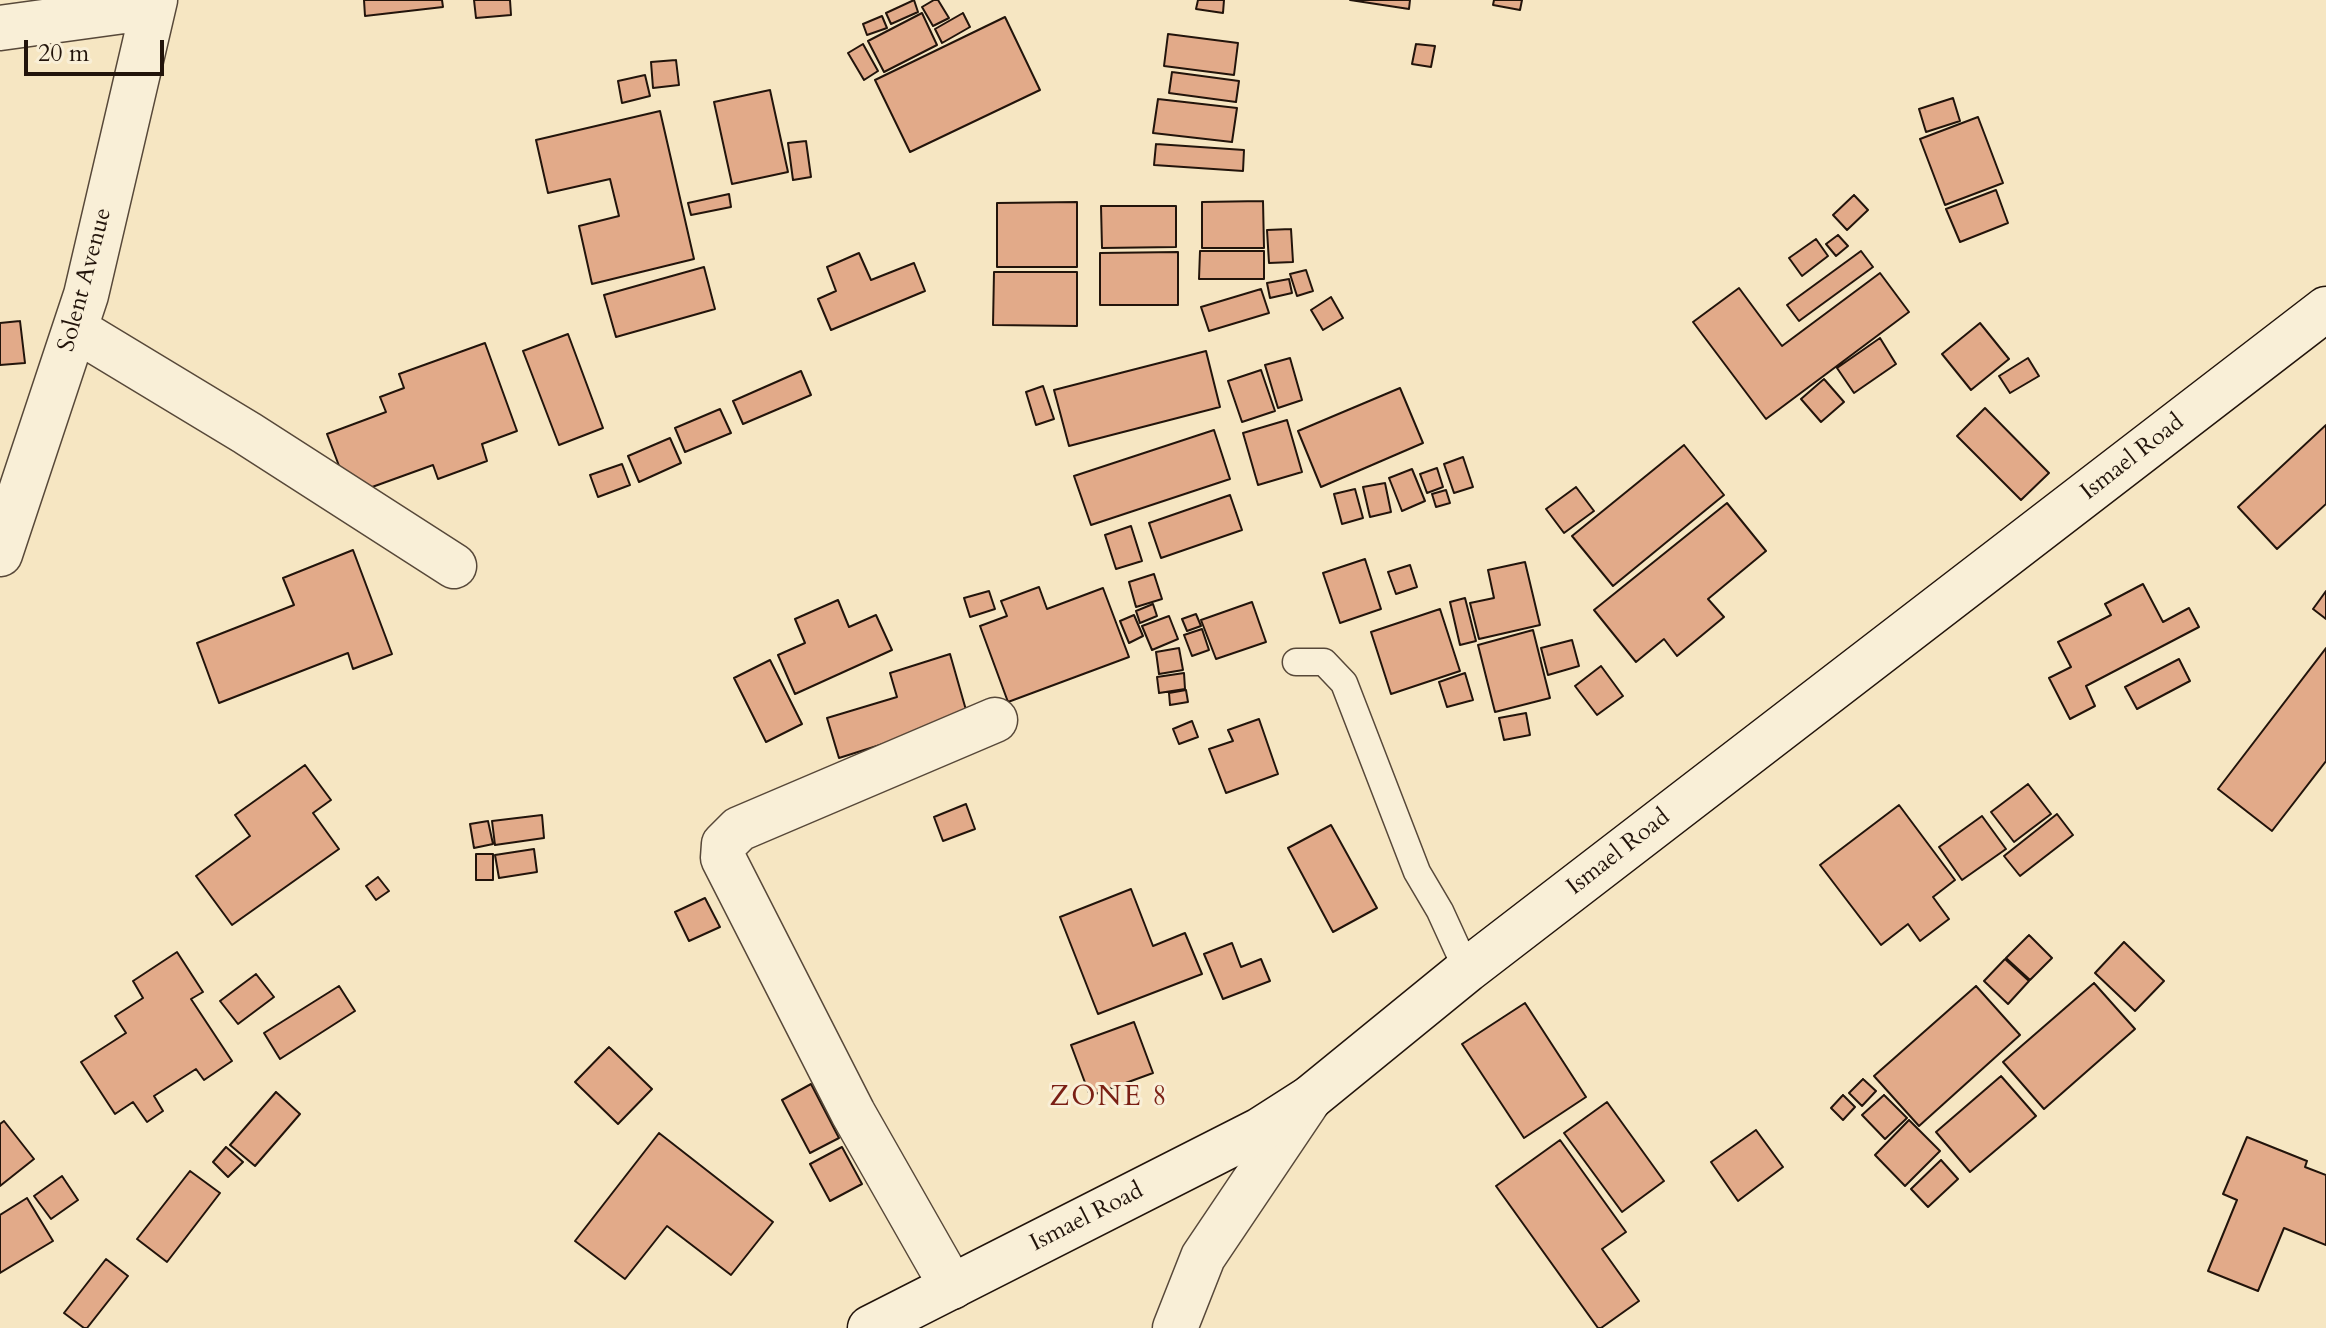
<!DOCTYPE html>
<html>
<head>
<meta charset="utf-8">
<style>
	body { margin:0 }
	#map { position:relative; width:2326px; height:1328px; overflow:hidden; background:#f6e6c2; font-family:Cardo,serif }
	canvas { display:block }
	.scale { position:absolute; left:24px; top:40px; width:140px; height:36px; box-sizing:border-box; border:4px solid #22140b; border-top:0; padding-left:10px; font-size:24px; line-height:28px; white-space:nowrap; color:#22140b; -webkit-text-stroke:6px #f9efd7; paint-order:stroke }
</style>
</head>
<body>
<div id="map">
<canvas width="2326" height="1328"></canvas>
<div class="scale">20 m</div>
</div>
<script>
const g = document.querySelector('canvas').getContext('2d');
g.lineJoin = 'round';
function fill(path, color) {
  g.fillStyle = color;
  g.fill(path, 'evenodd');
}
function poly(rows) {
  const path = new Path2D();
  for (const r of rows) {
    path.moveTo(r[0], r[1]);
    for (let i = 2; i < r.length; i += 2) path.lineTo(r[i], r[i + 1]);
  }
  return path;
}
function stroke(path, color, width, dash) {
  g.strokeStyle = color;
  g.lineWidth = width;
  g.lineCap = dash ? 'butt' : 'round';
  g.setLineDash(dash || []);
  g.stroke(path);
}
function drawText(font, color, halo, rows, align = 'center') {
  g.font = font + ' Cardo,serif';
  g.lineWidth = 6;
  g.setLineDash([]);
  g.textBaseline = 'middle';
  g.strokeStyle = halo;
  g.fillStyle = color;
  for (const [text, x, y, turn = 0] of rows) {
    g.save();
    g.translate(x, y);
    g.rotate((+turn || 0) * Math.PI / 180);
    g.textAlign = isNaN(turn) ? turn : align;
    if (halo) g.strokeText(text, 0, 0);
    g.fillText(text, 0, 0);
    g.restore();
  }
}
const building = poly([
	[364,0,442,0,443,7,365,16,364,0],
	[474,0,510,0,511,15,476,18,474,0],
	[914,0,918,12,891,24,886,13,914,0],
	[934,0,938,0,949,18,933,26,922,7,934,0],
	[1198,0,1224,0,1223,13,1196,9,1198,0],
	[1350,0,1410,0,1409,9,1350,0],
	[1494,0,1522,0,1520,10,1493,5,1494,0],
	[922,13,937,45,884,72,868,41,922,13],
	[963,13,970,27,942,43,935,29,963,13],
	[882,16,887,28,867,35,863,24,882,16],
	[1005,17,1040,90,910,152,875,80,1005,17],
	[1168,34,1238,43,1234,75,1164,66,1168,34],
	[863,44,878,71,864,80,848,53,863,44],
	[1416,44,1435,46,1431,67,1412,64,1416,44],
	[676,60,679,85,653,88,651,62,676,60],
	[1172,72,1239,81,1236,102,1169,93,1172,72],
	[645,75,650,96,622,103,618,81,645,75],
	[770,90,788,172,732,184,714,102,770,90],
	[1953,98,1960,121,1926,132,1919,109,1953,98],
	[1158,99,1237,108,1232,142,1153,133,1158,99],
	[660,111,694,259,592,284,579,226,619,216,610,179,548,193,536,140,660,111],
	[1978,117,2003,183,1945,205,1920,139,1978,117],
	[806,141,811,177,793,180,788,143,806,141],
	[1156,144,1244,150,1243,171,1154,165,1156,144],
	[1996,190,2008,223,1960,242,1946,209,1996,190],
	[729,194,731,207,691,215,688,203,729,194],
	[1854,195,1868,210,1847,230,1833,215,1854,195],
	[1263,201,1264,248,1202,248,1202,202,1263,201],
	[1077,202,1077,267,997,267,997,203,1077,202],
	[1101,206,1176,206,1176,247,1102,248,1101,206],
	[1291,229,1293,262,1269,263,1267,230,1291,229],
	[1838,235,1848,246,1836,256,1826,244,1838,235],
	[1816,239,1828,256,1802,276,1789,258,1816,239],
	[1200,251,1264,251,1264,279,1199,279,1200,251],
	[1861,251,1873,267,1799,321,1787,305,1861,251],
	[1178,252,1178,305,1100,305,1100,253,1178,252],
	[859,253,871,280,914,263,925,291,831,330,818,299,836,291,827,267,859,253],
	[704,267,715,309,616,337,604,295,704,267],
	[1306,270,1313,291,1297,296,1290,274,1306,270],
	[994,272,1077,272,1077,326,993,325,994,272],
	[1880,273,1909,312,1766,419,1693,322,1739,288,1782,346,1880,273],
	[1289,279,1292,293,1270,298,1267,283,1289,279],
	[1261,289,1269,313,1209,331,1201,307,1261,289],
	[1331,297,1343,318,1323,330,1311,310,1331,297],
	[20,321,25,363,0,365,0,323,20,321],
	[1980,323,2009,359,1971,390,1942,354,1980,323],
	[568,334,603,428,559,445,523,351,568,334],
	[1880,338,1896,364,1854,393,1837,368,1880,338],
	[485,343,517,431,482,444,487,461,438,479,433,465,350,495,327,434,386,412,380,397,404,388,399,374,485,343],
	[1206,351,1220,407,1069,446,1054,390,1206,351],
	[1290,358,1302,400,1278,408,1265,365,1290,358],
	[2028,358,2039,376,2010,393,1999,376,2028,358],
	[1261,370,1275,411,1242,422,1228,381,1261,370],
	[801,371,811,395,743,424,733,401,801,371],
	[1824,379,1844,402,1821,422,1801,399,1824,379],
	[1043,386,1054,419,1036,425,1026,392,1043,386],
	[1400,388,1423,443,1321,487,1298,431,1400,388],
	[1985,408,2049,473,2021,500,1957,436,1985,408],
	[720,409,731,433,685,452,675,428,720,409],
	[1287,420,1302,472,1258,485,1243,433,1287,420],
	[2326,425,2326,504,2277,549,2238,507,2326,425],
	[1214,430,1230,479,1091,525,1074,476,1214,430],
	[670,438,681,463,639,482,628,456,670,438],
	[1684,445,1724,495,1613,586,1572,536,1684,445],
	[1463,457,1473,487,1454,493,1444,464,1463,457],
	[622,464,630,485,598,497,590,475,622,464],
	[1437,468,1443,487,1427,493,1420,474,1437,468],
	[1412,469,1425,501,1402,511,1389,478,1412,469],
	[1385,483,1391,512,1370,517,1363,487,1385,483],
	[1576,487,1594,511,1564,533,1546,509,1576,487],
	[1355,489,1363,518,1342,524,1334,494,1355,489],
	[1446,490,1450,503,1436,507,1432,494,1446,490],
	[1230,495,1242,530,1161,558,1149,523,1230,495],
	[1727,503,1766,551,1708,599,1724,617,1677,656,1664,639,1636,662,1594,610,1727,503],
	[1131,526,1142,561,1116,569,1105,535,1131,526],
	[353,550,392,654,353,669,348,653,219,703,197,643,294,605,283,578,353,550],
	[1365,559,1381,609,1340,623,1323,573,1365,559],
	[1525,562,1540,625,1479,639,1470,603,1494,598,1488,570,1525,562],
	[1410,565,1417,587,1396,594,1388,572,1410,565],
	[1154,574,1162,599,1136,607,1129,582,1154,574],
	[2143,584,2163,622,2189,608,2199,627,2086,686,2095,706,2070,719,2049,678,2071,667,2058,642,2111,615,2105,604,2143,584],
	[1039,587,1047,609,1103,588,1129,657,1008,702,980,626,1007,616,1001,601,1039,587],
	[989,591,995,609,970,617,964,598,989,591],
	[2326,591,2326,619,2313,609,2326,591],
	[1465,598,1476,641,1460,645,1450,602,1465,598],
	[838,600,849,627,876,615,892,650,795,694,778,655,805,643,795,619,838,600],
	[1252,602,1266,642,1216,659,1201,620,1252,602],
	[1153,604,1157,616,1140,623,1136,611,1153,604],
	[1440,609,1460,671,1391,694,1371,632,1440,609],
	[1196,614,1201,626,1187,631,1182,619,1196,614],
	[1134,615,1143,636,1129,643,1120,621,1134,615],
	[1169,616,1178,639,1152,650,1142,626,1169,616],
	[1202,629,1209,650,1192,656,1184,635,1202,629],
	[1533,630,1550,698,1495,712,1478,645,1533,630],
	[1572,640,1579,666,1548,675,1541,648,1572,640],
	[1179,648,1183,670,1159,674,1156,652,1179,648],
	[2326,648,2326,761,2272,831,2218,789,2326,648],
	[950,654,968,717,839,758,827,718,897,697,890,673,950,654],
	[2179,659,2190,681,2137,709,2125,687,2179,659],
	[770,660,802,724,766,742,734,678,770,660],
	[1601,666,1623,696,1597,715,1575,686,1601,666],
	[1184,673,1185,689,1159,693,1157,677,1184,673],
	[1465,673,1473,700,1447,707,1439,682,1465,673],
	[1186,690,1188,702,1170,705,1169,693,1186,690],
	[1526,713,1530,735,1504,740,1499,718,1526,713],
	[1259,719,1278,774,1226,793,1209,749,1233,741,1228,730,1259,719],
	[1192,721,1198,737,1179,744,1173,729,1192,721],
	[305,765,331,800,313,813,339,849,232,925,196,876,250,836,235,815,305,765],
	[2028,784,2051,814,2014,842,1991,812,2028,784],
	[966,804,975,829,943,841,934,817,966,804],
	[1899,805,1955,880,1933,897,1949,919,1920,941,1908,924,1881,945,1820,865,1899,805],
	[2057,814,2073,835,2020,876,2004,856,2057,814],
	[542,815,544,838,495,845,492,821,542,815],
	[1982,816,2006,849,1962,880,1939,847,1982,816],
	[488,821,493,844,474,848,470,824,488,821],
	[1331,825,1377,908,1333,932,1288,848,1331,825],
	[534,849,537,872,499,878,495,855,534,849],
	[476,854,493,854,493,880,476,880,476,854],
	[378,877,389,891,376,900,366,886,378,877],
	[1131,889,1153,946,1185,933,1202,974,1098,1014,1060,917,1131,889],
	[705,898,720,927,689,941,675,912,705,898],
	[2029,935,2052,958,2030,980,2006,958,2029,935],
	[2124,942,2164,981,2135,1011,2095,973,2124,942],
	[1232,943,1241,967,1261,959,1270,981,1223,999,1204,954,1232,943],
	[177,952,203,992,191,999,232,1061,204,1080,196,1069,154,1096,163,1111,147,1122,133,1102,115,1114,81,1062,126,1033,115,1016,143,998,133,981,177,952],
	[2005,959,2029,981,2008,1004,1984,981,2005,959],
	[256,974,274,997,238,1024,220,1001,256,974],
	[2094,983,2135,1029,2044,1109,2003,1062,2094,983],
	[339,986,355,1011,280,1059,264,1033,339,986],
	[1976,986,2020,1035,1919,1126,1874,1076,1976,986],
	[1525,1003,1586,1097,1524,1138,1462,1044,1525,1003],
	[1134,1022,1153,1073,1090,1096,1071,1045,1134,1022],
	[609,1047,652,1089,618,1124,575,1082,609,1047],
	[2001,1076,2036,1116,1970,1172,1936,1132,2001,1076],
	[1863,1079,1876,1091,1862,1106,1849,1093,1863,1079],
	[811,1084,839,1138,810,1153,782,1100,811,1084],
	[276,1092,300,1114,255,1166,230,1145,276,1092],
	[1843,1095,1855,1107,1843,1120,1831,1108,1843,1095],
	[1884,1095,1907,1118,1885,1139,1862,1115,1884,1095],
	[1607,1102,1664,1181,1622,1212,1564,1133,1607,1102],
	[1909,1120,1940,1151,1905,1186,1875,1155,1909,1120],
	[4,1121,34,1159,0,1186,0,1124,4,1121],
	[1756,1130,1783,1167,1738,1201,1711,1162,1756,1130],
	[659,1133,773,1222,731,1275,667,1226,625,1279,575,1241,659,1133],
	[2247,1137,2307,1161,2305,1167,2326,1175,2326,1245,2284,1228,2258,1291,2208,1271,2237,1200,2223,1194,2247,1137],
	[1560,1140,1626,1232,1602,1249,1639,1301,1601,1328,1598,1328,1496,1186,1560,1140],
	[226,1147,243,1162,228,1177,213,1162,226,1147],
	[842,1147,862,1184,830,1201,810,1164,842,1147],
	[1941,1160,1958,1179,1928,1207,1911,1189,1941,1160],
	[190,1171,220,1193,167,1262,137,1239,190,1171],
	[62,1176,78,1200,51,1219,34,1196,62,1176],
	[27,1198,53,1241,0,1273,0,1215,27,1198],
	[106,1259,128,1276,87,1328,84,1328,64,1313,106,1259]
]);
const lane = poly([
	[1296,662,1324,662,1344,683,1417,872,1440,911,1467,970]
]);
const street = poly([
	[0,28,153,7],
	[75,329,247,433,454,566],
	[0,554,86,295,155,0],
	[952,1287,853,1113,723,858,724,844,739,829,995,720],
	[1175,1328,1203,1257,1310,1098]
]);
const secondary = poly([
	[870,1328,1260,1130,1310,1098,1467,970,2326,309]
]);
const streetNames = [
	["Solent Avenue",86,280,-75],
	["Ismael Road",2133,458,-38],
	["Ismael Road",1619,853,-38],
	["Ismael Road",1087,1218,-27]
];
const quarterNames = [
	["ZONE 8",1109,1099]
];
fill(building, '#e2aa89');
stroke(building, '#22140b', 2);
stroke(lane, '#574839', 29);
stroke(street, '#574839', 47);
stroke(secondary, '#22140b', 47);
stroke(lane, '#f9efd7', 26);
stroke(street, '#f9efd7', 44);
stroke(secondary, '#f9efd7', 44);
drawText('24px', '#22140b', '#f9efd7', streetNames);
g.letterSpacing = '2px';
drawText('28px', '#7a1f14', '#f9efd7', quarterNames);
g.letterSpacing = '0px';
</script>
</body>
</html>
